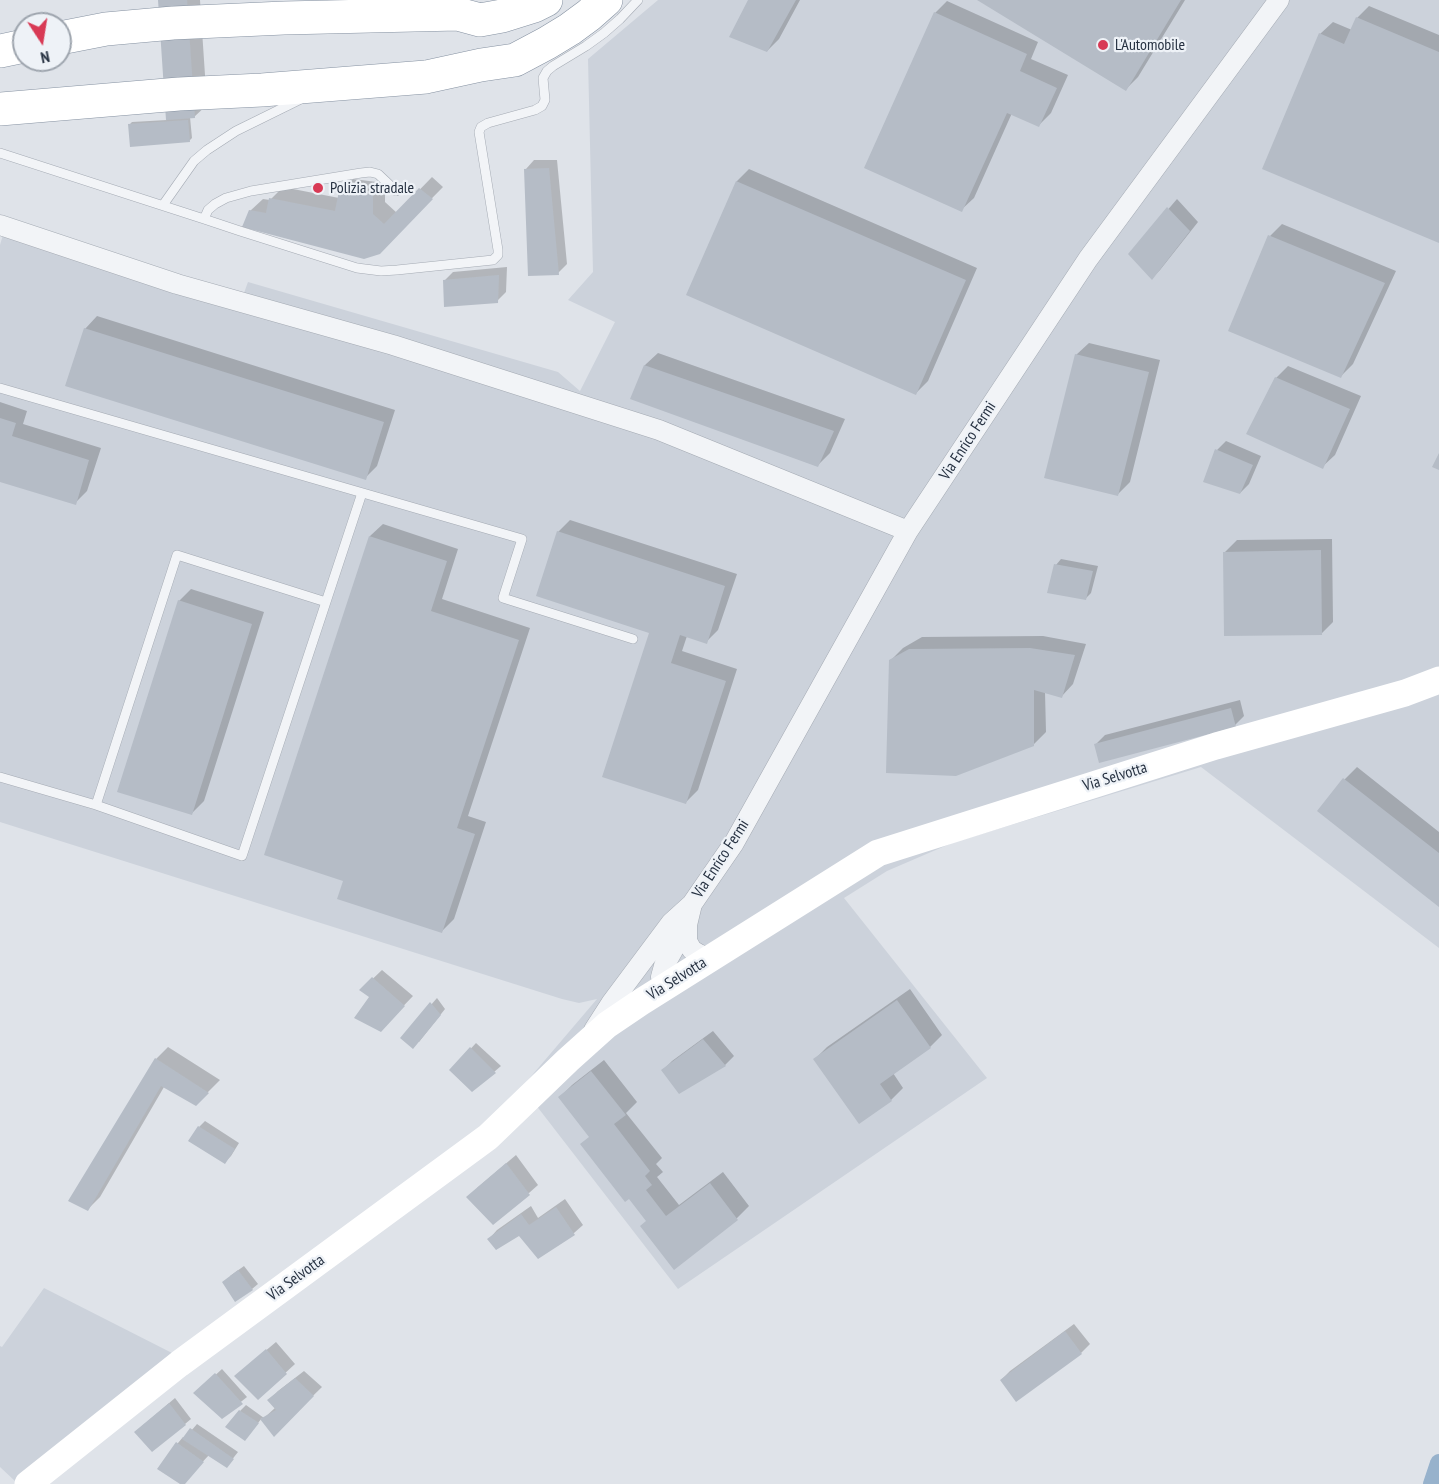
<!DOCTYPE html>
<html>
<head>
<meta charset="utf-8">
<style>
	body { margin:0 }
	#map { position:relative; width:1439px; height:1484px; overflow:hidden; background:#dfe3e9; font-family:"PT Sans Narrow",sans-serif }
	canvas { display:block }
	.north { position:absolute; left:12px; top:12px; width:60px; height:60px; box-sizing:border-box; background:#eef2f7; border:2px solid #9ea5ae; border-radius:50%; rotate:168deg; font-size:16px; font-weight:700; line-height:24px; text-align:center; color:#263141 }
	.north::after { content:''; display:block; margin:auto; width:21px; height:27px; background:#d83a55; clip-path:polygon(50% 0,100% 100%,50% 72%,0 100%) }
</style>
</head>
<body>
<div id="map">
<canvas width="1439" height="1484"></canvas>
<div class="north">N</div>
</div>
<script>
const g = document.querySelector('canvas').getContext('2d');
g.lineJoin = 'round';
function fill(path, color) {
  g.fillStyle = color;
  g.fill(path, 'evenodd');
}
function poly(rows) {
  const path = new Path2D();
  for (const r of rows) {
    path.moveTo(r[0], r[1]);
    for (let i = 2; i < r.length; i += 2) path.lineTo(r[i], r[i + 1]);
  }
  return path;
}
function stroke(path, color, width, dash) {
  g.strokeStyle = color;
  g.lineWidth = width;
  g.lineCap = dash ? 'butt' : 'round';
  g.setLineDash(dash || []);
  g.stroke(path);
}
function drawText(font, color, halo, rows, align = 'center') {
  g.font = font + ' "PT Sans Narrow",sans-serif';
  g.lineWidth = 4.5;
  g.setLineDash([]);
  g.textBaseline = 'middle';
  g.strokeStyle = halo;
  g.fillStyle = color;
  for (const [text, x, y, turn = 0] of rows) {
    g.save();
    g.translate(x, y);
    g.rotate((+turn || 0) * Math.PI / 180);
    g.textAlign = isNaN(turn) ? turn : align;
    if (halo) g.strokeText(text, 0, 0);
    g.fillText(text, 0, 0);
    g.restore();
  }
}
const built = poly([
	[658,0,1439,0,1439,948,1201,767,952,843,887,871,844,898,987,1078,678,1289,522,1087,597,999,579,1003,562,999,0,822,0,245,7,221,178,275,244,293,248,282,558,372,580,391,615,322,568,300,593,272,588,59],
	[44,1288,174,1354,16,1482,0,1467,0,1346,2,1347]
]);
const shadow = poly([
	[159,0,200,0,207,105,194,117,190,117,192,138,189,141,129,125,132,122,167,120],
	[750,0,800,0,779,39,767,51],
	[980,0,1185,0,1138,77,1126,89],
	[947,1,1038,42,1031,59,1068,75,1051,113,1039,125,1012,113,974,198,961,210,935,13],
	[1369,6,1439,35,1439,242,1320,34,1333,22,1352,30,1357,18],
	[534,160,557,160,567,264,558,273,526,169],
	[749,169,977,268,928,381,916,393,688,294,737,181],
	[432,177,443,187,379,252,250,211,263,199,270,200,283,187,339,198,341,192,353,179,385,183,385,202,397,213],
	[1177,199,1198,222,1160,270,1152,278,1130,254],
	[1282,224,1396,271,1353,364,1341,376,1270,236],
	[507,267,506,292,497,301,444,281,453,272],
	[97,316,395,410,377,466,365,478,85,329],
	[1089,343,1160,360,1130,482,1118,494,1076,355],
	[658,353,845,419,830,453,817,466,632,398,645,365],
	[1288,366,1361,396,1335,455,1322,467,1276,378],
	[0,402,27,411,23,424,101,448,87,491,75,503,0,480],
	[1226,441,1261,456,1249,484,1240,493,1217,450],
	[570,520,737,574,718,630,706,642,687,636,682,651,737,669,698,790,686,802,651,632,558,532],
	[383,524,458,549,442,599,530,628,468,816,486,822,454,919,442,931,345,880,370,536],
	[1332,539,1333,622,1321,634,1225,552,1237,540],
	[1061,559,1098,566,1091,593,1085,599,1056,565],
	[191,589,264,612,204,801,192,813,179,601],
	[1043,636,1086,644,1073,684,1061,697,1045,692,1046,732,1033,745,891,660,903,648,922,637],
	[1240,700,1244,716,1235,725,1096,744,1105,735],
	[1357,767,1439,832,1439,905,1319,811,1345,779],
	[382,970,413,996,389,1021,371,997,361,990],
	[910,989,942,1035,930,1047,893,1073,903,1088,891,1100,859,1122,815,1059,827,1047],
	[437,998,445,1009,419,1042,402,1038],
	[713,1031,734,1056,725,1065,679,1092,663,1070,672,1061],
	[476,1043,501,1066,473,1090,451,1070],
	[168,1047,220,1080,196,1104,164,1087,100,1197,88,1209,156,1059],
	[604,1060,637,1102,626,1113,662,1158,656,1164,663,1172,657,1177,679,1205,723,1172,749,1206,737,1218,674,1267,648,1221,590,1136,560,1097,572,1085],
	[205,1121,239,1143,231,1156,225,1162,199,1127],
	[516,1155,538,1185,529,1193,477,1188],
	[565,1199,583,1225,574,1233,519,1234,489,1239,497,1230,531,1206,538,1218],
	[244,1266,258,1284,252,1289,230,1276],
	[1074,1324,1090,1344,1081,1353,1001,1380,1010,1371],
	[276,1342,295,1364,258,1398,245,1368],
	[222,1369,247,1397,222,1417,196,1393],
	[304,1371,322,1387,274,1434,262,1418,250,1433,240,1411,246,1405,264,1418,276,1407,269,1400,278,1391],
	[175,1398,191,1419,185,1424,141,1427],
	[197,1424,238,1452,227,1466,209,1455,182,1484,159,1468,178,1443,183,1437,185,1438]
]);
const canal = poly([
	[1432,1484,1439,1463]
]);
const building = poly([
	[158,0,187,0,195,118,166,120],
	[748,0,796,0,767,52,729,37],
	[977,0,1181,0,1126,91],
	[934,12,1027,54,1020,71,1057,88,1039,127,1007,113,962,212,864,168],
	[1356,17,1439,52,1439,243,1262,169,1319,33,1344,44],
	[188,120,190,142,130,147,128,124],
	[549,168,559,275,528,276,524,169],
	[736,181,966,280,916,395,686,295],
	[419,188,433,199,380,254,364,259,242,227,249,210,266,213,269,198,335,211,339,191,373,195,373,214,384,224],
	[1167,207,1190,231,1152,280,1128,254],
	[1268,235,1385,283,1341,378,1228,331],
	[499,275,498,303,444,307,443,280],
	[84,328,384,422,366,480,65,386],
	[1075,354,1149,372,1118,496,1044,478],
	[644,365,834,431,818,467,630,399],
	[1275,377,1350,409,1323,469,1246,434],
	[0,418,16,423,12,436,89,460,76,505,0,482],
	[1215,449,1253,465,1240,494,1203,482],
	[1439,453,1439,470,1432,467],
	[557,531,725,586,707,644,680,635,671,663,726,681,686,804,602,777,649,633,536,596],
	[369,536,447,561,431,611,519,640,457,828,475,834,442,933,337,899,343,881,264,855],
	[1321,550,1322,635,1224,636,1223,552],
	[1054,564,1093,571,1086,600,1047,593],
	[178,600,252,624,192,815,117,792],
	[1030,648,1075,655,1062,698,1034,690,1034,746,956,776,886,773,889,660,909,649],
	[1231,708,1236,727,1099,763,1094,744],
	[1343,778,1439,853,1439,907,1317,811],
	[372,977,405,1006,381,1032,354,1018,369,997,359,990],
	[897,1000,931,1048,880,1084,892,1101,859,1124,813,1059],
	[430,1002,441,1015,413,1049,400,1038],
	[703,1039,726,1066,679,1094,661,1070],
	[470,1047,496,1073,472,1092,449,1070],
	[155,1058,209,1093,196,1106,161,1086,88,1211,68,1201],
	[591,1071,626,1115,614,1124,650,1171,645,1176,652,1185,646,1190,666,1216,710,1183,738,1220,674,1270,640,1226,646,1221,629,1199,625,1202,580,1144,589,1137,558,1097],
	[198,1126,235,1149,225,1164,188,1141],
	[506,1163,530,1195,493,1225,466,1197],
	[556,1207,575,1235,538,1259,519,1236,496,1250,487,1239,521,1214,529,1225],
	[238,1270,253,1290,235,1302,222,1282],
	[1065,1331,1082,1354,1016,1402,1000,1380],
	[266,1349,287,1374,258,1400,234,1376],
	[215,1373,243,1404,222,1419,193,1393],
	[295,1378,314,1396,274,1437,260,1419,276,1410,267,1400],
	[169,1403,186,1425,152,1452,134,1432],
	[239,1410,259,1423,245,1441,225,1427],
	[190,1428,234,1459,227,1468,182,1439],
	[176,1442,204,1462,185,1484,180,1484,157,1469]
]);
const lane = poly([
	[0,153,204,219,240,231,357,268,381,271,397,270,493,260,498,255,498,250,479,132,481,127,488,123,535,110,542,106,545,100,543,78,547,71,553,66,586,46,604,33,620,19,638,0],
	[163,205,194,161,207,150,236,131,303,98],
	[204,219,208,210,215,204,226,198,251,191,361,173,370,172,378,174,396,191],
	[0,388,522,539,503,598,633,639],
	[326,602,177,555,96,805,242,856,362,493],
	[0,777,96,805]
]);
const street = poly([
	[0,225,177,284,393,345,659,430,908,531],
	[687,925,687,941,692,950,702,956,715,955],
	[665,986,661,977,664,966,687,925,692,904],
	[594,1030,612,1002,671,923,692,904,734,843,908,531,1088,259,1279,0]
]);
const secondary = poly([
	[28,1484,179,1364,488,1137,568,1060,607,1025,641,1002,878,853,1216,746,1405,693,1439,680]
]);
const highway = poly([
	[60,38,106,29,173,23,284,18,458,14,480,20,502,16,534,6,546,0],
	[0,51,24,46],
	[0,109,179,94,262,90,426,77,481,65,515,60,547,43,570,29,589,15,606,0]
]);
const markers = [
	[1103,45,6,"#d83a55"],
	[318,188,6,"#d83a55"]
];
const poiNames = [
	["L'Automobile",1115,45],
	["Polizia stradale",330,188]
];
const streetNames = [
	["Via Enrico Fermi",968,441,-57],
	["Via Selvotta",1115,777,-17],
	["Via Enrico Fermi",721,859,-57],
	["Via Selvotta",677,979,-32],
	["Via Selvotta",296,1278,-36]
];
fill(built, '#ccd2db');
fill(shadow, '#0003');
stroke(canal, '#97b2cc', 18);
fill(building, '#b5bcc6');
stroke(lane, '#a4aab3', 10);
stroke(street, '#a4aab3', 21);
stroke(highway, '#8591a1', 34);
stroke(lane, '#f2f4f7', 9);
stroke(street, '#f2f4f7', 20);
stroke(secondary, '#fff', 27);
stroke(highway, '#fff', 33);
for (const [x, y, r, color] of markers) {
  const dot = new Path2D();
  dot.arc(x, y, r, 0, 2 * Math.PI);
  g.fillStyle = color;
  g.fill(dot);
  stroke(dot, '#eef2f7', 2);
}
drawText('16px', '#263141', '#eef2f7', poiNames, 'left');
drawText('16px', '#263141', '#eef2f7', streetNames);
</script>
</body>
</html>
